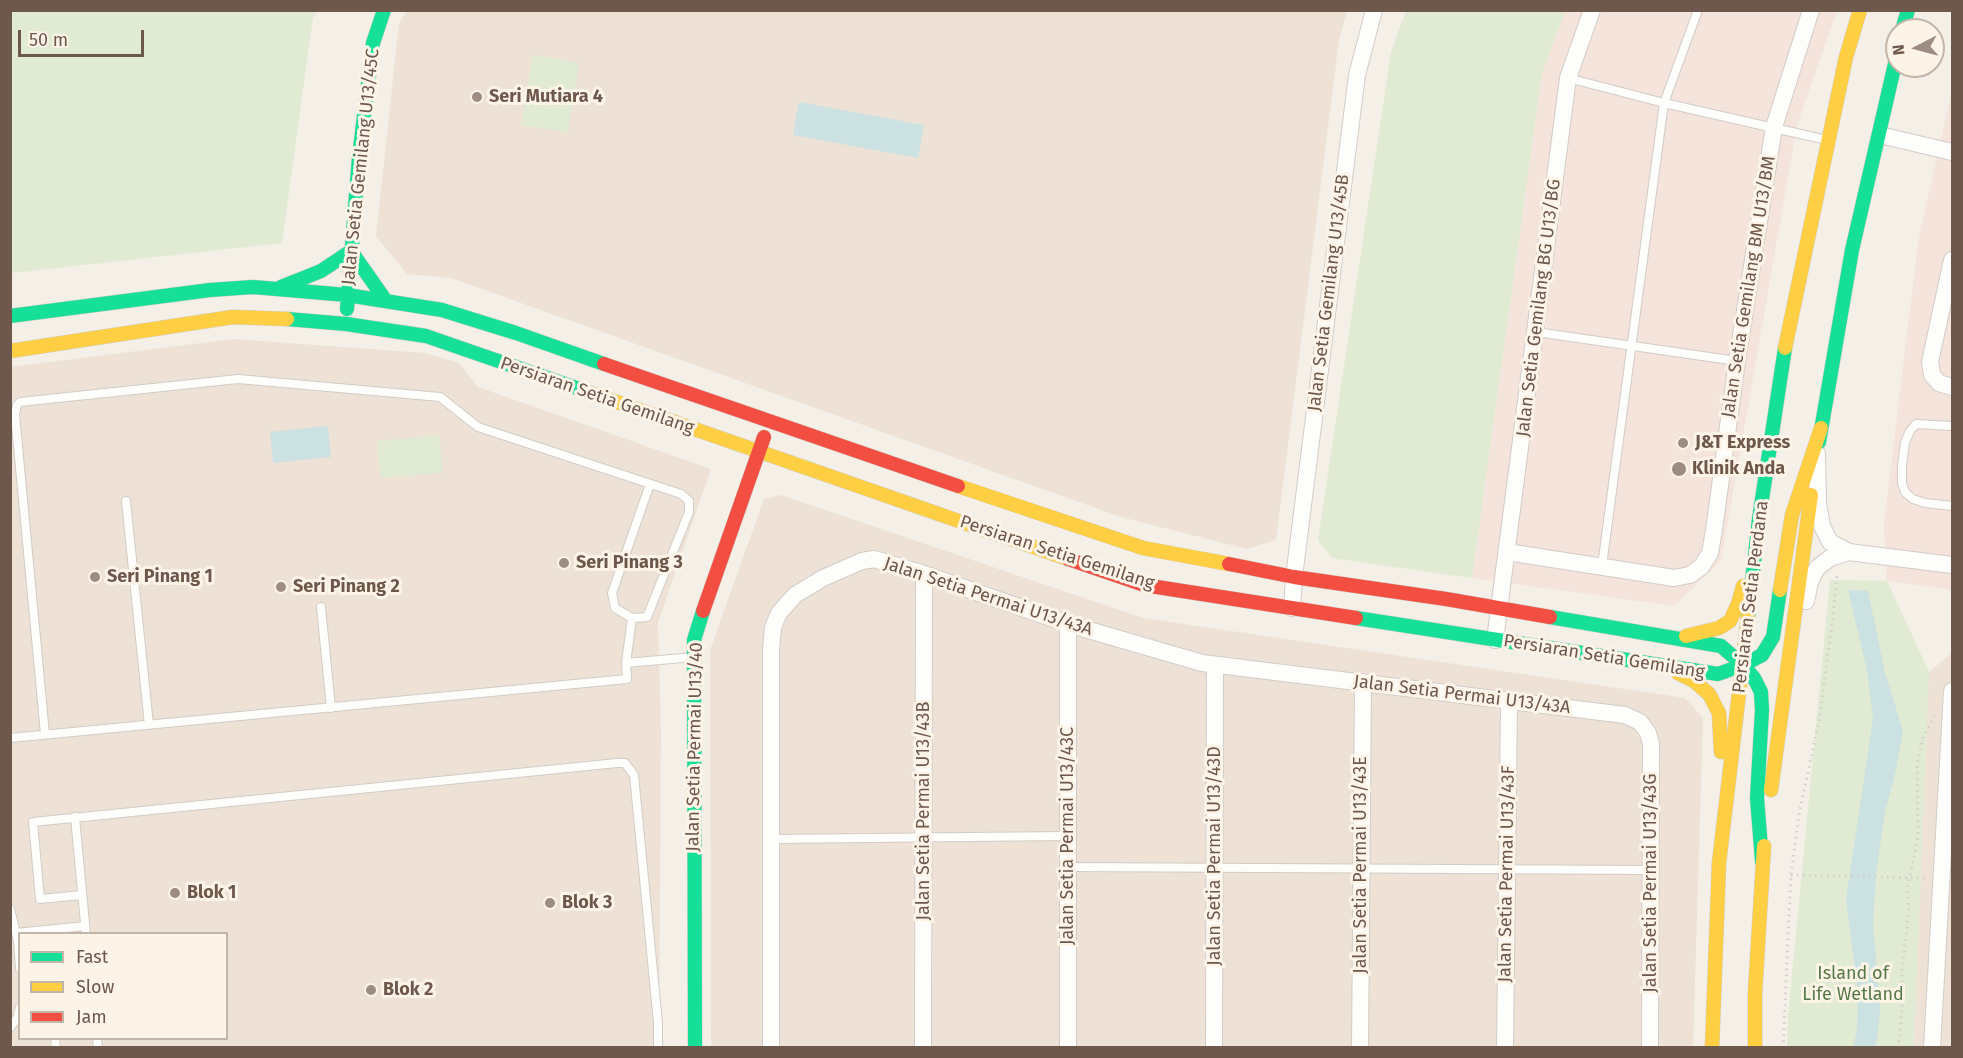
<!DOCTYPE html>
<html>
<head>
<meta charset="utf-8">
<style>
	body { margin:0 }
	#map { position:relative; width:1963px; height:1058px; overflow:hidden; background:#f4efe7; font-family:"Fira Sans",sans-serif }
	canvas { display:block }
	.frame { position:absolute; inset:0; border:12px solid #6e574b; pointer-events:none }
	.legend { position:absolute; left:18px; top:932px; width:210px; height:108px; box-sizing:border-box; background:#fdf4e8; border:2px solid #c4b5a9; margin:0; padding:8px 10px; list-style:none; font-size:18px; color:#6e574b }
	.legend li { display:flex; align-items:center; gap:12px; height:30px }
	.legend b { width:30px; border:2px solid #c4b5a9 }
	.north { position:absolute; left:1885px; top:18px; width:60px; height:60px; box-sizing:border-box; background:#fdf4e8; border:2px solid #c4b5a9; border-radius:50%; rotate:264deg; font-size:16px; font-weight:700; line-height:24px; text-align:center; color:#6e574b }
	.north::after { content:''; display:block; margin:auto; width:21px; height:27px; background:#9d8c82; clip-path:polygon(50% 0,100% 100%,50% 72%,0 100%) }
	.scale { position:absolute; left:18px; top:30px; width:126px; height:27px; box-sizing:border-box; border:3px solid #6e574b; border-top:0; padding-left:8px; font-size:18px; line-height:21px; white-space:nowrap; color:#6e574b; -webkit-text-stroke:4px #fdf4e8; paint-order:stroke }
</style>
</head>
<body>
<div id="map">
<canvas width="1963" height="1058"></canvas>
<div class="frame"></div>
<ul class="legend">
<li><b style="height:8px;background:#16e098"></b>Fast</li>
<li><b style="height:8px;background:#ffcf43"></b>Slow</li>
<li><b style="height:8px;background:#f24e42"></b>Jam</li>
</ul>
<div class="north">N</div>
<div class="scale">50 m</div>
</div>
<script>
const g = document.querySelector('canvas').getContext('2d');
g.lineJoin = 'round';
function fill(path, color) {
  g.fillStyle = color;
  g.fill(path, 'evenodd');
}
function poly(rows) {
  const path = new Path2D();
  for (const r of rows) {
    path.moveTo(r[0], r[1]);
    for (let i = 2; i < r.length; i += 2) path.lineTo(r[i], r[i + 1]);
  }
  return path;
}
function stroke(path, color, width, dash) {
  g.strokeStyle = color;
  g.lineWidth = width;
  g.lineCap = dash ? 'butt' : 'round';
  g.setLineDash(dash || []);
  g.stroke(path);
}
function drawText(font, color, halo, rows, align = 'center') {
  g.font = font + ' "Fira Sans",sans-serif';
  g.lineWidth = 6;
  g.setLineDash([]);
  g.textBaseline = 'middle';
  g.strokeStyle = halo;
  g.fillStyle = color;
  for (const [text, x, y, turn = 0] of rows) {
    g.save();
    g.translate(x, y);
    g.rotate((+turn || 0) * Math.PI / 180);
    g.textAlign = isNaN(turn) ? turn : align;
    if (halo) g.strokeText(text, 0, 0);
    g.fillText(text, 0, 0);
    g.restore();
  }
}
const residential = poly([
	[407,11,1347,11,1339,40,1276,540,1247,549,1121,517,451,278,407,274,376,236,399,23],
	[233,339,425,353,459,363,478,387,711,469,658,622,661,733,659,1047,13,1047,10,1021,10,367],
	[20,934,226,934,226,1038,20,1038],
	[781,495,1143,618,1685,698,1703,718,1693,1047,711,1047,710,650,764,499],
	[1952,653,1952,1047,1914,1048,1929,672]
]);
const commercial = poly([
	[1565,11,1837,11,1797,125,1721,561,1674,606,1472,578,1542,74],
	[1952,91,1952,590,1887,581,1884,523,1919,237]
]);
const green = poly([
	[10,11,318,11,313,17,282,243,11,273],
	[1406,11,1565,11,1542,74,1472,578,1332,558,1318,540,1391,52],
	[533,55,579,63,568,133,521,125],
	[439,435,443,473,380,478,377,441],
	[1830,580,1887,581,1929,672,1914,1047,1787,1048,1788,1016]
]);
const water = poly([
	[799,102,924,125,918,158,793,135],
	[328,426,331,457,273,463,270,432],
	[1848,590,1868,591,1885,673,1903,731,1895,774,1885,812,1876,874,1873,924,1880,1010,1876,1047,1853,1047,1857,1030,1858,992,1846,899,1873,719,1867,670]
]);
const path = poly([
	[1791,875,1927,878],
	[1783,1048,1791,875,1799,814,1820,716,1833,615,1837,573],
	[1898,1048,1902,1009,1902,968,1909,911,1907,891,1918,836,1917,765,1923,738,1934,716]
]);
const lane = poly([
	[1568,78,1664,103,1827,140],
	[1536,332,1737,361],
	[1952,426,1916,424,1910,431,1905,442,1902,466,1902,483,1905,492,1913,499,1925,503,1952,506],
	[126,501,149,725],
	[1602,566,1664,103,1698,10],
	[321,607,331,708],
	[626,663,694,657],
	[45,734,15,414,17,405,20,402,238,379,440,397,478,427,681,494,689,501,689,512,647,617,632,618,615,608,612,593,650,484],
	[10,738,627,679,626,663,632,618],
	[75,817,86,934],
	[772,839,1068,836],
	[1068,867,1649,870],
	[82,895,40,899,33,822,617,763,625,763,634,775,658,1023,658,1048],
	[10,909,18,941,20,969],
	[16,933,85,926],
	[10,1028,17,1018,20,1007],
	[55,1038,56,1048],
	[97,1038,98,1048]
]);
const street = poly([
	[1880,135,1952,152],
	[1952,260,1930,362,1932,375,1939,383,1952,387],
	[1817,454,1818,503,1822,526,1830,542,1849,552,1952,565],
	[1507,552,1674,578,1690,575,1702,566,1710,553,1714,530,1737,361,1774,127,1811,10],
	[1806,601,1810,582,1817,568,1830,558,1849,552],
	[1292,608,1294,577,1357,75,1374,10],
	[1495,640,1568,78,1592,10],
	[771,1048,771,650,773,627,779,613,795,595,823,578,862,561,874,559,924,574,1068,624,1202,663,1625,715,1640,722,1648,733,1651,744,1650,1048],
	[923,1048,924,574],
	[1068,1048,1068,624],
	[1214,1048,1215,665],
	[1360,1048,1363,682],
	[1505,1048,1509,701],
	[1932,1048,1952,691]
]);
const fast = poly([
	[1902,30,1908,10],
	[351,251,386,301],
	[281,287,321,271,351,251],
	[347,309,359,157,373,43,384,10],
	[10,316,210,290,253,287,347,295,442,310,516,333,604,364],
	[287,319,346,324,426,336,591,393],
	[1819,442,1852,250,1897,55],
	[1550,617,1721,646,1743,665,1754,678,1761,692,1762,710,1757,798,1762,861],
	[1748,617,1759,519,1785,348],
	[1356,618,1718,674,1743,665,1762,655,1773,637,1780,590],
	[695,1048,694,640,703,611]
]);
const slow = poly([
	[1785,348,1846,57,1860,10],
	[10,351,233,317,287,319],
	[591,393,1068,559],
	[958,486,1143,548,1229,564],
	[1780,590,1792,515,1821,428],
	[1686,636,1719,628,1730,621,1738,604,1743,586],
	[1678,673,1694,681,1709,694,1719,713,1721,752],
	[1771,790,1811,495],
	[1712,1048,1719,863,1748,617],
	[1755,1048,1755,993,1764,846]
]);
const jam = poly([
	[604,364,958,486],
	[1068,559,1144,585,1356,618],
	[1229,564,1294,577,1446,599,1550,617],
	[703,611,764,437]
]);
const markers = [
	[477,97,6,"#9d8c82"],
	[1683,443,6,"#9d8c82"],
	[1679,469,8,"#9d8c82"],
	[564,563,6,"#9d8c82"],
	[95,577,6,"#9d8c82"],
	[281,587,6,"#9d8c82"],
	[175,893,6,"#9d8c82"],
	[550,903,6,"#9d8c82"],
	[371,990,6,"#9d8c82"]
];
const poiNames = [
	["Seri Mutiara 4",489,97],
	["J&T Express",1695,443],
	["Klinik Anda",1692,469],
	["Seri Pinang 3",576,563],
	["Seri Pinang 1",107,577],
	["Seri Pinang 2",293,587],
	["Blok 1",187,893],
	["Blok 3",562,903],
	["Blok 2",383,990]
];
const streetNames = [
	["Jalan Setia Gemilang U13/45C",361,167,-84],
	["Jalan Setia Gemilang BM U13/BM",1749,287,-81],
	["Jalan Setia Gemilang U13/45B",1329,293,-83],
	["Jalan Setia Gemilang BG U13/BG",1539,308,-83],
	["Persiaran Setia Gemilang",597,396,19],
	["Persiaran Setia Gemilang",1057,553,18],
	["Jalan Setia Permai U13/43A",988,597,18],
	["Persiaran Setia Perdana",1751,597,-83],
	["Persiaran Setia Gemilang",1604,657,9],
	["Jalan Setia Permai U13/43A",1462,695,7],
	["Jalan Setia Permai U13/40",695,747,-89],
	["Jalan Setia Permai U13/43B",924,811,-90],
	["Jalan Setia Permai U13/43C",1068,836,-90],
	["Jalan Setia Permai U13/43D",1215,856,-90],
	["Jalan Setia Permai U13/43E",1361,865,-90],
	["Jalan Setia Permai U13/43F",1507,874,-89],
	["Jalan Setia Permai U13/43G",1651,883,-90]
];
const parkNames = [
	["Island of",1853,974],
	["Life Wetland",1853,995]
];
fill(residential, '#ede2d5');
fill(commercial, '#f4e4db');
fill(green, '#e1ead3');
fill(water, '#cbe1e2');
stroke(lane, '#d3ccc6', 10);
stroke(street, '#d3ccc6', 18);
stroke(fast, '#d3ccc4', 15);
stroke(slow, '#d3ccc4', 15);
stroke(jam, '#d3ccc4', 15);
stroke(path, '#d5cfc9', 3, [1.5, 4.5]);
stroke(lane, '#fdfdfb', 8);
stroke(street, '#fdfdfb', 16);
stroke(fast, '#16e098', 14);
stroke(slow, '#ffcf43', 14);
stroke(jam, '#f24e42', 14);
for (const [x, y, r, color] of markers) {
  const dot = new Path2D();
  dot.arc(x, y, r, 0, 2 * Math.PI);
  g.fillStyle = color;
  g.fill(dot);
  stroke(dot, '#fdf4e8', 2);
}
drawText('bold 18px', '#6e574b', '#fdf4e8', poiNames, 'left');
drawText('18px', '#6e574b', '#fdf4e8', streetNames);
drawText('18px', '#567948', '#fdf4e8', parkNames);
</script>
</body>
</html>
